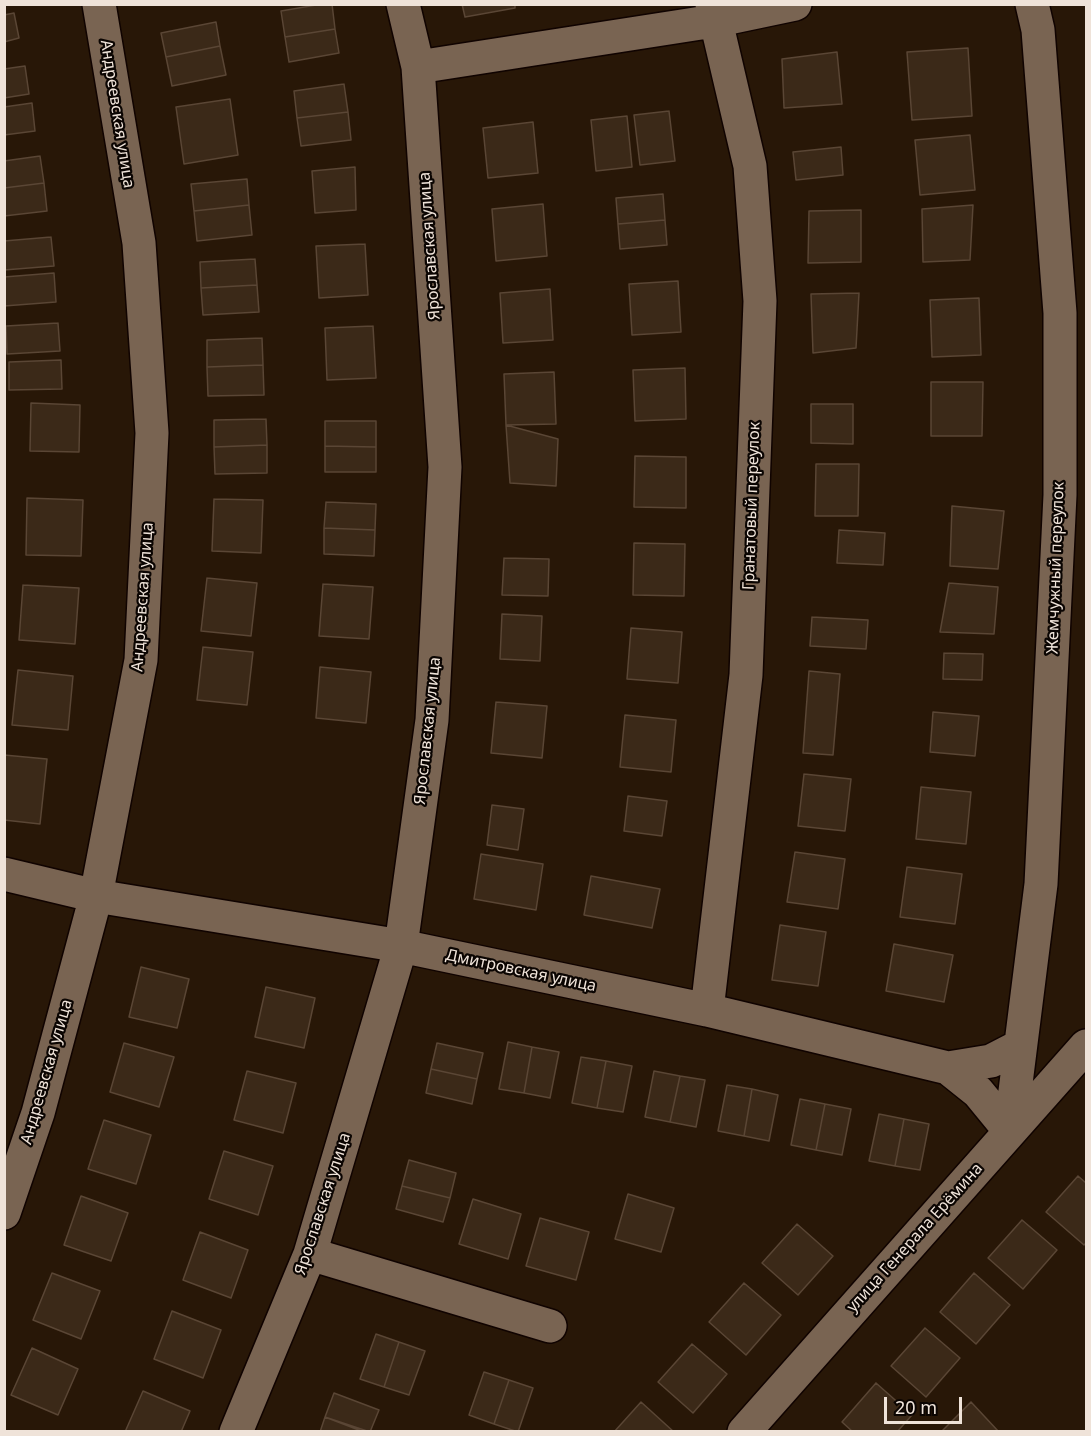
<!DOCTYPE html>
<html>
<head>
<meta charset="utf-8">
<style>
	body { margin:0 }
	#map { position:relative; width:1091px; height:1436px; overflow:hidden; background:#281707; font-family:"Noto Sans",sans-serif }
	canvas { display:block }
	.frame { position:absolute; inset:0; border:6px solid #efe3d9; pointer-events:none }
	.scale { position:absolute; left:884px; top:1397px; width:78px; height:27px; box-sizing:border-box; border:3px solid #efe3d9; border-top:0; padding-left:8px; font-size:18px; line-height:21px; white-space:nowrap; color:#efe3d9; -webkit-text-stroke:4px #0b0502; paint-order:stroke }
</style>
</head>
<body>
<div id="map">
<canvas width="1091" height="1436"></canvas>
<div class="frame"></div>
<div class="scale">20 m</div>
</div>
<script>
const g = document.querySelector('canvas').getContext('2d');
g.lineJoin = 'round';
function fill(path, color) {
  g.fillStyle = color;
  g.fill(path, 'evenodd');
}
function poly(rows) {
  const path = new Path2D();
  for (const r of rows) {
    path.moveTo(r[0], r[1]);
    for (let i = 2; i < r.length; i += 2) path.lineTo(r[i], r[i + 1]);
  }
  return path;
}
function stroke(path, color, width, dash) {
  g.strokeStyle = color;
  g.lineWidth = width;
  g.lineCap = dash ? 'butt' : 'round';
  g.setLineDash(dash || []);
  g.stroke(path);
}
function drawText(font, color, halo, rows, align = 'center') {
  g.font = font + ' "Noto Sans",sans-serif';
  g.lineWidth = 4.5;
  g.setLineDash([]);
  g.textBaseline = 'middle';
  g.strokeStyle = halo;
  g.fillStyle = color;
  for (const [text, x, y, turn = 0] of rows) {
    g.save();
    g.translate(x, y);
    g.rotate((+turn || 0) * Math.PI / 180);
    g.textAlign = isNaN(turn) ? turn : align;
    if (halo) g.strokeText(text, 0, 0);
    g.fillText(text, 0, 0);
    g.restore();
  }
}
const building = poly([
	[322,4,332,4,335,29,285,37,281,11,322,4],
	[462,4,515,4,515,8,465,17,462,4],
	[14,13,19,38,4,42,4,15,14,13],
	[216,22,220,46,166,57,161,33,216,22],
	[335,29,339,53,289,62,285,37,335,29],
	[220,46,226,75,172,86,166,57,220,46],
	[968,48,972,116,912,120,907,52,968,48],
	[837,52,842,104,784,108,782,59,837,52],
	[25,66,29,94,4,98,4,69,25,66],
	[344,84,348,112,297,118,294,91,344,84],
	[230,99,238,155,184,164,176,107,230,99],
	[32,103,35,131,4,135,4,107,32,103],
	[669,111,675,161,640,165,634,115,669,111],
	[348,112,351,140,301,146,297,118,348,112],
	[627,116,632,167,596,171,591,120,627,116],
	[533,122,538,173,488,178,483,128,533,122],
	[970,135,975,190,920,195,915,140,970,135],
	[841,147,843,175,796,180,793,152,841,147],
	[40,156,44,183,4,188,4,161,40,156],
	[355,167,356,210,315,213,312,171,355,167],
	[247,179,249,205,194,211,191,184,247,179],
	[44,183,47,211,4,216,4,188,44,183],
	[663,194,665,220,618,224,616,198,663,194],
	[543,204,547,256,496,261,492,209,543,204],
	[249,205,252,235,197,241,194,211,249,205],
	[973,205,970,260,923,262,922,209,973,205],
	[861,210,861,262,808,263,809,211,861,210],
	[665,220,667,245,620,249,618,224,665,220],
	[51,237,54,266,4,270,4,241,51,237],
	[365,244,368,295,319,298,316,246,365,244],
	[255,259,257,285,201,288,200,262,255,259],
	[54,273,56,302,4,306,4,277,54,273],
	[678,281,681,332,632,335,629,284,678,281],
	[257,285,259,312,203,315,201,288,257,285],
	[550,289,553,340,503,343,500,293,550,289],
	[859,293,856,348,813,353,811,294,859,293],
	[979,298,981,355,932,357,930,300,979,298],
	[58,323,60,351,7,354,6,326,58,323],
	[373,326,376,378,327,380,325,328,373,326],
	[262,338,263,365,207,367,207,340,262,338],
	[61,360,62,389,9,390,9,362,61,360],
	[263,365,264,395,208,396,207,367,263,365],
	[685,368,686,419,635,421,633,370,685,368],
	[554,372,556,424,506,425,504,374,554,372],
	[931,382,983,382,982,436,931,436,931,382],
	[31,403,80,405,79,452,30,451,31,403],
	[811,404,853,404,853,444,811,443,811,404],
	[266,419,267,445,214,447,214,420,266,419],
	[325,421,376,421,376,447,325,446,325,421],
	[506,425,558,439,556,486,510,483,506,425],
	[267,445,267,473,215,474,214,447,267,445],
	[325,446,376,447,376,472,325,472,325,446],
	[635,456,686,457,686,508,634,507,635,456],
	[816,464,859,464,858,516,815,516,816,464],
	[27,498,83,500,81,556,26,555,27,498],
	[214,499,263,500,261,553,212,551,214,499],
	[326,502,376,504,375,530,324,528,326,502],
	[952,506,1004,511,998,569,950,566,952,506],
	[324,528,375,530,374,556,324,554,324,528],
	[839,530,885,533,883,565,837,563,839,530],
	[634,543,685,544,684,596,633,595,634,543],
	[504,558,549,559,548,596,502,595,504,558],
	[207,578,257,583,251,636,201,631,207,578],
	[949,583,998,587,994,634,940,632,949,583],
	[323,584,373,587,369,639,319,636,323,584],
	[23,585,79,588,75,644,19,640,23,585],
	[502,614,542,616,540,661,500,659,502,614],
	[812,617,868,620,866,649,810,646,812,617],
	[631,628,682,632,678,683,627,679,631,628],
	[203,647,253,652,247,705,197,700,203,647],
	[944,653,983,654,982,680,943,679,944,653],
	[320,667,371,672,366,723,316,718,320,667],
	[18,670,73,676,68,730,12,725,18,670],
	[809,671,840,674,833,755,803,753,809,671],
	[496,702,547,706,542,758,491,753,496,702],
	[933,712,979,716,975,756,930,752,933,712],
	[625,715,676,720,671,772,620,767,625,715],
	[4,755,47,759,40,824,4,820,4,755],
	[804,774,851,779,845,831,798,826,804,774],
	[921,787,971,792,966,844,916,839,921,787],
	[628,796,667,801,662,836,624,831,628,796],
	[492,805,524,809,518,850,487,845,492,805],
	[795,852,845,859,838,909,787,902,795,852],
	[481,854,543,864,536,910,474,899,481,854],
	[907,867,962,874,955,924,900,917,907,867],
	[591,876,660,889,652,928,584,915,591,876],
	[780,925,826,932,818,986,772,980,780,925],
	[894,944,953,955,944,1002,886,991,894,944],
	[141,967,189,979,177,1028,129,1017,141,967],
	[266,987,315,998,304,1048,255,1037,266,987],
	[508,1042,532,1047,524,1093,499,1089,508,1042],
	[124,1043,174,1057,159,1107,110,1092,124,1043],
	[437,1043,483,1053,477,1079,431,1069,437,1043],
	[532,1047,559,1052,550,1098,524,1093,532,1047],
	[581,1057,606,1061,597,1108,572,1103,581,1057],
	[606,1061,632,1066,623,1112,597,1108,606,1061],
	[431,1069,477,1079,472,1104,426,1093,431,1069],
	[247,1071,296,1083,283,1133,234,1120,247,1071],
	[654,1071,680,1076,670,1122,645,1117,654,1071],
	[680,1076,705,1080,696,1127,670,1122,680,1076],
	[727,1085,752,1089,744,1136,718,1131,727,1085],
	[752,1089,778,1095,769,1141,744,1136,752,1089],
	[800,1099,825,1104,816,1150,791,1145,800,1099],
	[825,1104,851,1109,842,1155,816,1150,825,1104],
	[879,1114,904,1119,895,1166,869,1161,879,1114],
	[904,1119,929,1124,920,1170,895,1166,904,1119],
	[104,1120,151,1135,136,1184,88,1169,104,1120],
	[224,1151,273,1166,258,1215,209,1199,224,1151],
	[409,1160,456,1173,450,1198,402,1186,409,1160],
	[1078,1176,1086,1183,1086,1243,1084,1245,1046,1212,1078,1176],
	[402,1186,450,1198,443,1222,396,1209,402,1186],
	[628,1194,674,1208,661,1252,615,1239,628,1194],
	[81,1196,128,1213,111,1261,64,1245,81,1196],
	[473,1199,521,1214,508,1259,459,1244,473,1199],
	[540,1218,589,1232,576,1280,526,1266,540,1218],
	[1022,1220,1057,1250,1023,1289,988,1258,1022,1220],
	[797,1224,833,1256,798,1295,762,1263,797,1224],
	[200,1232,248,1250,231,1298,183,1280,200,1232],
	[52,1273,100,1291,81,1339,33,1320,52,1273],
	[974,1273,1010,1305,976,1344,940,1312,974,1273],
	[744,1283,781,1315,746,1355,709,1322,744,1283],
	[172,1311,221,1330,203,1378,154,1359,172,1311],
	[925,1328,960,1358,926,1397,891,1366,925,1328],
	[376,1334,399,1342,384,1387,360,1379,376,1334],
	[399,1342,425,1351,409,1395,384,1387,399,1342],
	[692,1344,727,1374,693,1413,658,1382,692,1344],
	[32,1348,78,1369,58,1415,11,1395,32,1348],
	[484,1372,509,1380,494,1424,469,1415,484,1372],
	[509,1380,533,1388,518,1432,494,1424,509,1380],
	[876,1383,912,1415,897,1432,853,1432,842,1422,876,1383],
	[143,1391,190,1411,181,1432,125,1432,143,1391],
	[334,1393,379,1410,370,1432,325,1417,334,1393],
	[641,1402,674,1432,614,1432,641,1402],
	[971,1402,999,1432,941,1432,971,1402],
	[325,1417,364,1432,320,1432,325,1417]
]);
const minor = poly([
	[418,67,714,21,795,4],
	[4,874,96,896,401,946,707,1010,948,1068,978,1092,1010,1131],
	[707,1010,746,675,760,301,750,166,712,4],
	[948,1068,991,1061,1020,1046],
	[1010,1131,1041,884,1060,495,1060,313,1038,30,1032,4],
	[4,1213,38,1113,96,896,141,660,152,433,139,243,99,4],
	[310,1254,550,1326],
	[236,1432,310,1254,401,946,432,720,445,467,418,67,403,4],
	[744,1432,1086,1046]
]);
const streetNames = [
	["Андреевская улица",117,114,81],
	["Ярославская улица",430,246,-94],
	["Гранатовый переулок",752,506,-88],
	["Жемчужный переулок",1056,568,-88],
	["Андреевская улица",143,597,-86],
	["Ярославская улица",428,731,-84],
	["Дмитровская улица",521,971,12],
	["Андреевская улица",47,1072,-74],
	["Ярославская улица",323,1204,-72],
	["улица Генерала Ерёмина",915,1238,-48]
];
fill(building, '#3b2918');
stroke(building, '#5a4635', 1.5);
stroke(minor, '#100300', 36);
stroke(minor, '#796452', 33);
drawText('16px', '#efe3d9', '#0b0502', streetNames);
</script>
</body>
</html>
